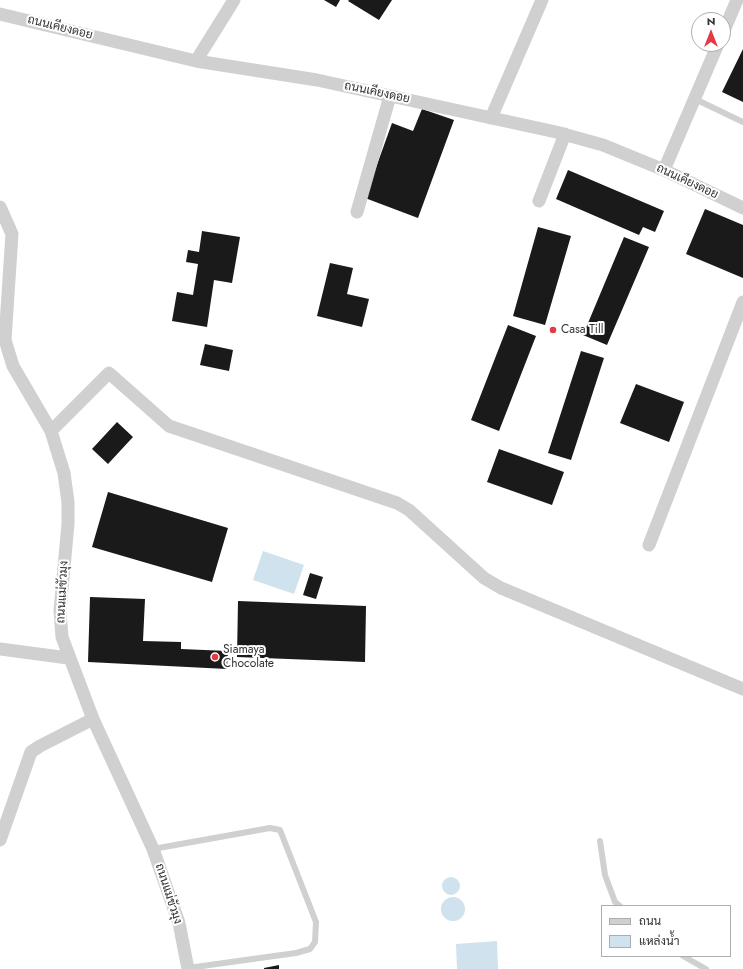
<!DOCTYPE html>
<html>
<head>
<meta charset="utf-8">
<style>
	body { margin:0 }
	#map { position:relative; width:743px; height:969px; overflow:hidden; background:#fff; font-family:Jost,Sarabun,sans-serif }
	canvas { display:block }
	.legend { position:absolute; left:601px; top:905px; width:130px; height:52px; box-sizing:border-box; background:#fff; border:1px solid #adadad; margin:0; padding:5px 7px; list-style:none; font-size:12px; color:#333 }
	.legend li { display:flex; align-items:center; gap:8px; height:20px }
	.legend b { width:20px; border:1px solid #adadad }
	.north { position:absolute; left:691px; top:12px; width:40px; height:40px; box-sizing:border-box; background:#fff; border:1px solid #adadad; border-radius:50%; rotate:0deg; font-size:11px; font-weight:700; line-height:16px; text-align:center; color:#333 }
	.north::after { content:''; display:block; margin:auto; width:14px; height:18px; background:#e63946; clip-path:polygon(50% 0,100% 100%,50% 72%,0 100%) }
</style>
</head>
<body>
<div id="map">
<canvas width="743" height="969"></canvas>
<ul class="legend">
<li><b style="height:5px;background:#d0d0d0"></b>ถนน</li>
<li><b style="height:11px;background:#cfe2ee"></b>แหล่งน้ำ</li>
</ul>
<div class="north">N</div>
</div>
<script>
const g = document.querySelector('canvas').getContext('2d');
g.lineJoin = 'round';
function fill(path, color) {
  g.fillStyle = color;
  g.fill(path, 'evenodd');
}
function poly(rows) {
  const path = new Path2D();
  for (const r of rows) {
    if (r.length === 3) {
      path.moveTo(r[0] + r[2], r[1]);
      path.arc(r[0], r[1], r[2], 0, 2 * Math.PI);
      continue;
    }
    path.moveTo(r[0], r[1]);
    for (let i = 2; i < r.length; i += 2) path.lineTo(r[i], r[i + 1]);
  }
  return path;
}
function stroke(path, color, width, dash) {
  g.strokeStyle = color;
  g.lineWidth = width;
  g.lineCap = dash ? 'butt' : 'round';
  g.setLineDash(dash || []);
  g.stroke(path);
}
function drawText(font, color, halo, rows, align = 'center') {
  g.font = font + ' Jost,Sarabun,sans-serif';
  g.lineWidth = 4;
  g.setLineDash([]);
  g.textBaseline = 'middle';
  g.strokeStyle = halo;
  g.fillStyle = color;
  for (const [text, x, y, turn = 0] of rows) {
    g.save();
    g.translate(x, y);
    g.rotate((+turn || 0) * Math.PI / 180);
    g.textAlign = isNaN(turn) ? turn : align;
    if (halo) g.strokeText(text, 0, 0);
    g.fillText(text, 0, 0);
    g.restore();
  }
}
const water = poly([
	[263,551,304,565,294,594,253,580],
	[451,886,9],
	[453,909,12],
	[497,941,498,969,457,969,456,944]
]);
const building = poly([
	[324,0,340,0,336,7],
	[349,0,392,0,379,20,348,1],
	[743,49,743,102,722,92],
	[422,109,454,120,418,218,365,198,392,123,413,131],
	[568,170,664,211,655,232,643,227,639,235,556,199],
	[705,209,743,225,743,278,686,254],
	[538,227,571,236,545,325,513,316],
	[202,231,240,237,232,283,214,280,207,327,172,321,177,292,193,295,198,264,186,262,188,250,199,252],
	[624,237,649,247,607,345,583,335],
	[330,263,353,268,347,294,369,299,362,327,317,316],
	[508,325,536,336,499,431,471,420],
	[205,344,233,350,229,371,200,365],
	[581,351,604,358,571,460,548,453],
	[636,384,684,402,669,442,620,423],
	[117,422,133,437,108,464,92,449],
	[499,449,564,472,552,505,487,482],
	[108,492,228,528,212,582,92,547],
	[310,573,323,577,316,599,303,595],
	[90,597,145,599,143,641,181,642,181,649,228,651,227,669,88,662],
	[238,601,366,606,365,662,237,657],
	[279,965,279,969,264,969,264,968]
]);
const service = poly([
	[695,99,743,122],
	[600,841,605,875,615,902,620,906],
	[153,849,270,828,280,830,316,922,315,942,310,949,296,953,188,968],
	[683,956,706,969]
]);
const minor = poly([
	[0,14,196,61,317,80,556,132,603,145,664,170,743,208],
	[723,33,737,0],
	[196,61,234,0],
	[491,118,542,0],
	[664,170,718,44],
	[539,201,565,134],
	[0,207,12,234,5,340,13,366,51,431,64,473,68,502,68,524,60,611,62,637,93,719,153,849,179,923,188,969],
	[357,212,390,96],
	[51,431,109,373,169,426,397,503,409,510,484,578,501,588,743,689],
	[649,545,743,302],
	[0,649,68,658],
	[0,840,31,752,40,746,93,719]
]);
const markers = [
	[553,330,4,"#e63946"],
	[215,657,4,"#e63946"]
];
const streetNames = [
	["ถนนเคียงดอย",60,28,14],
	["ถนนเคียงดอย",377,93,12],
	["ถนนเคียงดอย",687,182,25],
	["ถนนแม่ขัวมุง",63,592,-87],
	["ถนนแม่ขัวมุง",168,894,72]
];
const poiNames = [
	["Casa Till",561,330],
	["Siamaya",223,650],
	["Chocolate",223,664]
];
fill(water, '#cfe2ee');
fill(building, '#1a1a1a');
stroke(service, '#d0d0d0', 6);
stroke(minor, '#d0d0d0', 13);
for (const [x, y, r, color] of markers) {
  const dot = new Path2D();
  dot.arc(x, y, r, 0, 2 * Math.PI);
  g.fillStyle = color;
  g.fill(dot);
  stroke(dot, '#fff', 1.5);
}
drawText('12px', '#333', '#fff', streetNames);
drawText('12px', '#333', '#fff', poiNames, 'left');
</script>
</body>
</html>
